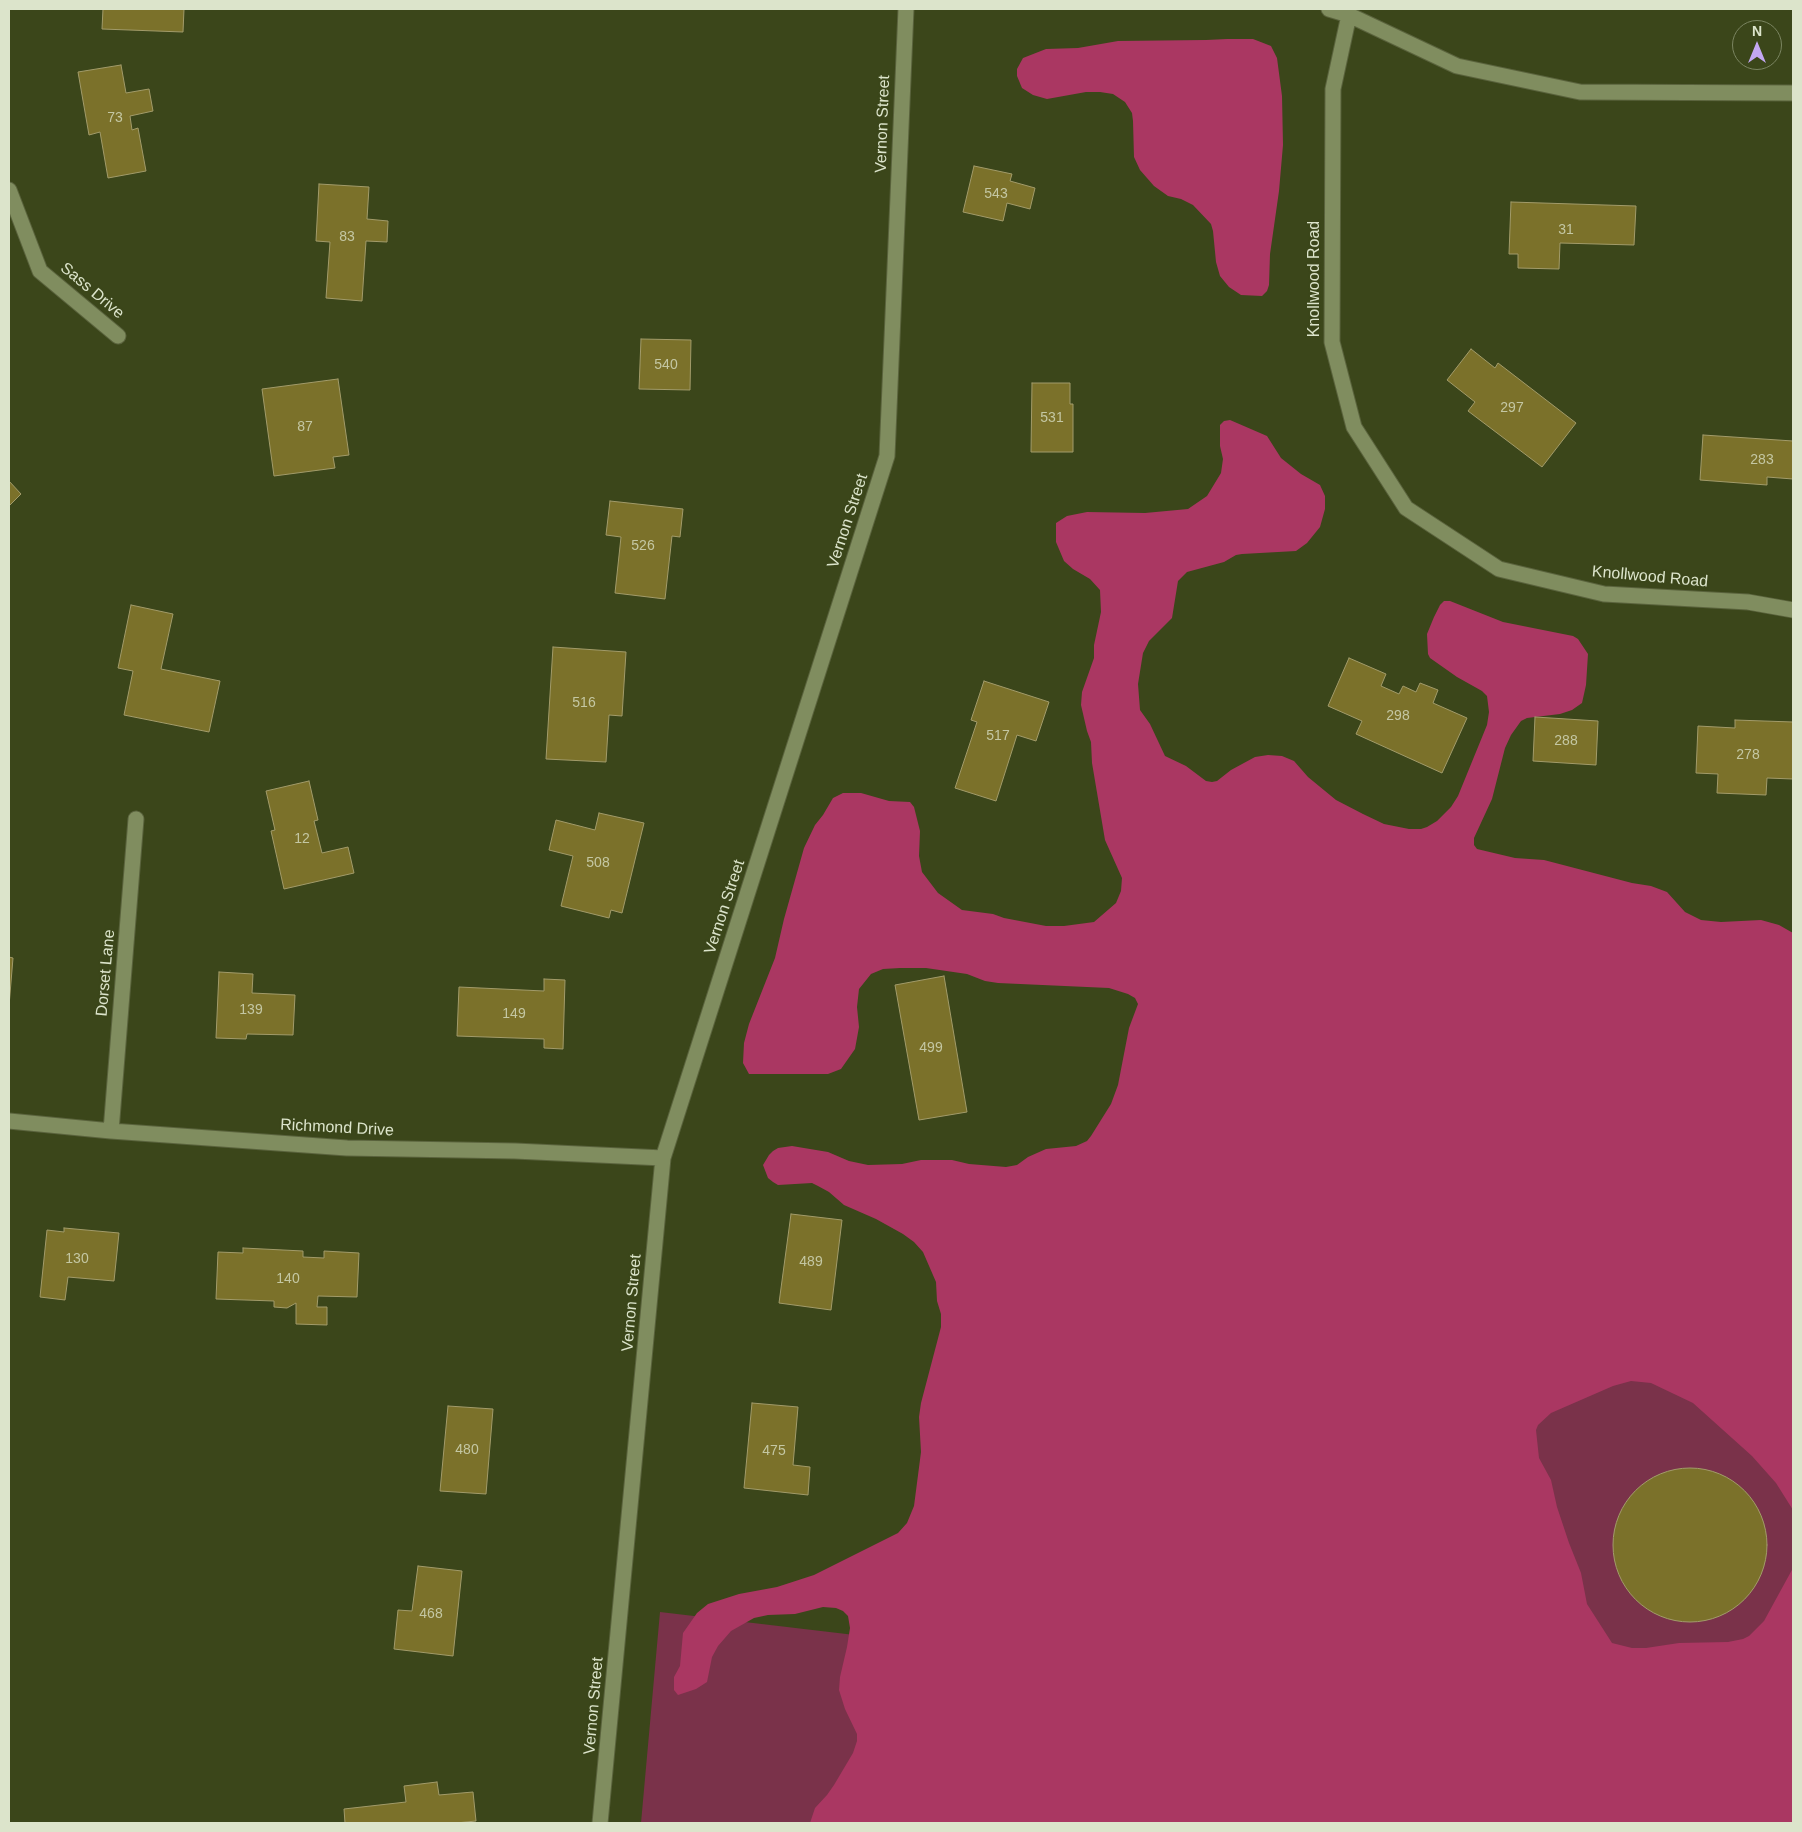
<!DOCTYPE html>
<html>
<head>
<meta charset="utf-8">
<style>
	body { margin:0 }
	#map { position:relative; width:1802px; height:1832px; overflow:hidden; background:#3b461a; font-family:Arial,sans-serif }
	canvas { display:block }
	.frame { position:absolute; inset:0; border:10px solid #dce4cb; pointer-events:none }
	.north { position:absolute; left:1732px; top:20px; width:50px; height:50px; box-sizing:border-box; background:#3b461a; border:1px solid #7b8561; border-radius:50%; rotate:0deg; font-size:14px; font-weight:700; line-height:20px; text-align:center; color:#dce4cb }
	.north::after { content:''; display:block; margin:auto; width:18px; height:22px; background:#c3a7f2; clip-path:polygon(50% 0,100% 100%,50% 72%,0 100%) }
</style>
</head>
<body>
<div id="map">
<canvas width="1802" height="1832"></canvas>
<div class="frame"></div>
<div class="north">N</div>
</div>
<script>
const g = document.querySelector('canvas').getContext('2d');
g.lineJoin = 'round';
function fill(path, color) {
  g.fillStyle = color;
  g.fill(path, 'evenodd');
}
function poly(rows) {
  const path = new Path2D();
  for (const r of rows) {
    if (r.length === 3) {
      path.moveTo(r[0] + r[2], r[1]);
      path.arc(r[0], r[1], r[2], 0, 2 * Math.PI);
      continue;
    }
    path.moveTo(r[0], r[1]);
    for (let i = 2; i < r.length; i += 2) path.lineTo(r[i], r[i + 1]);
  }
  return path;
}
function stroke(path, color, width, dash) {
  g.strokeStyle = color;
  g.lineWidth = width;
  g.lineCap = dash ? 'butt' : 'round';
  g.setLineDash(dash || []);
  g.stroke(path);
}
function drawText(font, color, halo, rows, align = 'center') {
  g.font = font + ' Arial,sans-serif';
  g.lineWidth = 4;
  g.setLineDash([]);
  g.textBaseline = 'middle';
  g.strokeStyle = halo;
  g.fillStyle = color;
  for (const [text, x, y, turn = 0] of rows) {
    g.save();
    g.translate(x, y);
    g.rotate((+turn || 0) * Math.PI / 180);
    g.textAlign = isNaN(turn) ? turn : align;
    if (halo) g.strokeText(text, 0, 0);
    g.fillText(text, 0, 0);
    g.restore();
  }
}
const green = poly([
	[1793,988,1793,1641,1396,1823,641,1823,660,1612,1219,1678]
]);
const forest = poly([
	[1227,39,1253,39,1271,46,1277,58,1282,96,1283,145,1279,191,1270,254,1269,285,1267,291,1262,296,1241,295,1229,287,1220,276,1216,262,1213,231,1211,224,1193,205,1181,199,1168,196,1154,186,1140,170,1134,157,1133,121,1132,113,1125,102,1113,94,1100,92,1086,92,1047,99,1033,95,1022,88,1017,76,1017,69,1023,58,1046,49,1078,48,1118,41,1206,40],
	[1230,420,1267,436,1281,458,1301,474,1320,485,1325,496,1325,509,1320,527,1307,543,1296,551,1242,554,1236,555,1224,562,1187,572,1178,581,1172,618,1149,641,1143,653,1138,684,1140,710,1150,724,1165,756,1186,766,1206,781,1212,782,1217,781,1231,770,1255,757,1268,755,1282,756,1294,761,1308,777,1336,800,1363,814,1384,824,1409,829,1421,829,1427,827,1437,821,1451,807,1458,796,1487,725,1489,712,1487,696,1482,691,1457,677,1430,658,1428,654,1427,634,1434,617,1440,605,1444,601,1450,601,1503,622,1573,636,1578,639,1588,654,1586,685,1582,703,1572,710,1560,714,1527,718,1521,721,1511,735,1505,748,1492,799,1474,838,1474,845,1477,849,1515,858,1544,860,1632,883,1651,886,1667,892,1685,912,1701,920,1721,922,1761,920,1779,925,1793,933,1793,1510,1776,1483,1752,1456,1693,1403,1651,1383,1631,1381,1613,1386,1551,1413,1538,1425,1536,1430,1539,1458,1551,1480,1557,1507,1569,1543,1581,1573,1587,1604,1612,1643,1632,1648,1646,1648,1679,1643,1728,1642,1743,1639,1749,1636,1764,1621,1793,1568,1793,1823,810,1823,815,1808,827,1795,834,1785,853,1753,857,1741,857,1734,845,1709,839,1690,840,1677,847,1647,850,1628,848,1616,843,1611,836,1608,823,1607,795,1614,768,1615,754,1618,731,1631,718,1646,712,1657,707,1682,696,1689,678,1695,674,1690,674,1677,680,1666,683,1633,697,1613,708,1604,739,1594,777,1587,814,1575,898,1533,907,1523,914,1506,921,1452,919,1417,921,1403,941,1327,941,1314,937,1301,936,1282,923,1252,914,1242,903,1234,876,1219,844,1205,829,1192,818,1186,812,1183,778,1185,773,1182,768,1178,763,1165,769,1155,773,1151,778,1148,792,1146,828,1152,849,1161,868,1165,902,1164,921,1160,952,1160,969,1164,1006,1167,1017,1165,1028,1157,1046,1149,1076,1146,1087,1141,1091,1136,1111,1104,1118,1085,1129,1028,1138,1004,1135,998,1128,994,1109,988,998,983,985,981,967,974,926,968,900,968,883,969,871,974,859,989,857,1007,859,1027,855,1049,841,1069,828,1074,749,1074,743,1063,744,1043,749,1024,775,958,784,919,804,848,815,825,823,815,833,798,843,793,861,793,889,801,910,802,914,807,920,831,919,856,922,872,938,893,962,910,993,914,1004,918,1046,926,1064,926,1094,922,1116,903,1121,891,1122,878,1105,840,1092,763,1091,742,1087,731,1081,705,1082,692,1094,658,1094,645,1101,612,1100,590,1090,579,1073,569,1064,561,1056,542,1056,523,1067,516,1087,512,1145,513,1188,509,1207,496,1221,473,1223,459,1220,446,1220,425,1224,421]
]);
const building = poly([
	[103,9,184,9,183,32,102,29,103,9],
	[121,65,126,93,149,89,153,111,130,116,132,130,138,128,146,171,108,178,100,132,89,135,78,72,121,65],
	[974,166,1012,174,1010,181,1035,188,1030,209,1007,203,1003,221,963,212,974,166],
	[319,184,369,187,367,219,388,221,387,242,366,241,362,301,326,298,330,242,316,241,319,184],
	[1511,202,1636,206,1634,245,1560,243,1559,269,1518,268,1518,254,1509,254,1511,202],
	[641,339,691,340,690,390,639,389,641,339],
	[1471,349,1495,368,1498,363,1576,423,1542,467,1468,411,1475,402,1447,380,1471,349],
	[338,379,349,455,333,457,335,468,274,476,262,389,338,379],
	[1032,383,1070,383,1070,404,1073,404,1073,452,1031,452,1032,383],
	[1703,435,1793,441,1793,479,1767,477,1767,485,1700,480,1703,435],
	[9,481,21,494,9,506,9,481],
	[610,501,683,509,680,537,672,536,665,599,615,593,621,537,606,535,610,501],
	[131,605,173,614,161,669,220,681,209,732,124,715,133,671,118,668,131,605],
	[553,647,626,652,622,716,609,715,606,762,546,759,553,647],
	[1349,658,1386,674,1381,686,1399,694,1403,686,1416,692,1420,683,1438,690,1433,703,1467,718,1442,773,1356,734,1362,721,1328,706,1349,658],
	[984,681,1049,702,1036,741,1017,735,996,801,955,788,977,722,971,720,984,681],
	[1535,717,1598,721,1596,765,1533,761,1535,717],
	[1735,720,1793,722,1793,779,1767,778,1766,795,1717,793,1718,774,1696,773,1698,726,1735,728,1735,720],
	[309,781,318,820,314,821,322,853,348,847,354,873,284,889,271,831,275,830,266,791,309,781],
	[599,813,644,823,622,913,611,910,609,918,561,906,573,856,549,850,556,820,595,830,599,813],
	[9,957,13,958,9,1006,9,957],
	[219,972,253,974,252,993,295,995,293,1035,247,1034,246,1039,216,1038,219,972],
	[944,976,967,1112,919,1120,895,985,944,976],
	[544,979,565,980,563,1049,544,1048,544,1039,457,1036,459,987,544,991,544,979],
	[791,1214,842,1220,831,1310,779,1303,791,1214],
	[64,1228,119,1233,114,1281,68,1277,65,1300,40,1297,47,1230,64,1232,64,1228],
	[243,1248,303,1251,303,1257,324,1258,324,1251,359,1253,357,1297,318,1296,317,1307,327,1307,327,1325,296,1324,296,1303,287,1308,274,1307,274,1301,216,1299,218,1252,243,1253,243,1248],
	[752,1403,798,1407,793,1465,810,1467,808,1495,744,1488,752,1403],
	[448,1406,493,1409,486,1494,440,1491,448,1406],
	[1690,1545,77],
	[418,1566,462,1571,453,1656,394,1649,398,1610,412,1611,418,1566],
	[437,1782,439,1795,473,1792,476,1821,456,1823,345,1823,344,1809,406,1802,404,1786,437,1782]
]);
const minor = poly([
	[1329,9,1349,15,1457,66,1580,92,1793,93],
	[1349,15,1333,89,1332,342,1354,427,1406,508,1499,569,1604,594,1748,602,1793,610],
	[9,190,40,271,118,336],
	[9,1121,111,1131,347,1148,515,1151,663,1158],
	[111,1131,136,819],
	[600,1823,663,1158,887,456,906,9]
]);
const numberNames = [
	["73",115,118],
	["543",996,194],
	["31",1566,230],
	["83",347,237],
	["540",666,365],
	["297",1512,408],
	["531",1052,418],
	["87",305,427],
	["283",1762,460],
	["526",643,546],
	["516",584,703],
	["298",1398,716],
	["517",998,736],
	["288",1566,741],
	["278",1748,755],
	["12",302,839],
	["508",598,863],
	["139",251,1010],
	["149",514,1014],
	["499",931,1048],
	["130",77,1259],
	["489",811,1262],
	["140",288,1279],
	["480",467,1450],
	["475",774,1451],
	["468",431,1614]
];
const streetNames = [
	["Vernon Street",883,124,-88],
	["Knollwood Road",1315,279,-90],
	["Sass Drive",92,291,40],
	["Vernon Street",848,521,-72],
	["Knollwood Road",1650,577,5],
	["Vernon Street",725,907,-72],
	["Dorset Lane",106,973,-85],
	["Richmond Drive",337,1128,3],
	["Vernon Street",632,1303,-85],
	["Vernon Street",594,1706,-85]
];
fill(green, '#7a324a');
fill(forest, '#aa3762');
fill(building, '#7b712a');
stroke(building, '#a29b6a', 1);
stroke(minor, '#5a633d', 17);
stroke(minor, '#808d5f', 15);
drawText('14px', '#c4c7a3', null, numberNames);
drawText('16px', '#dce4cb', '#3b461a', streetNames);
</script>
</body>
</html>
